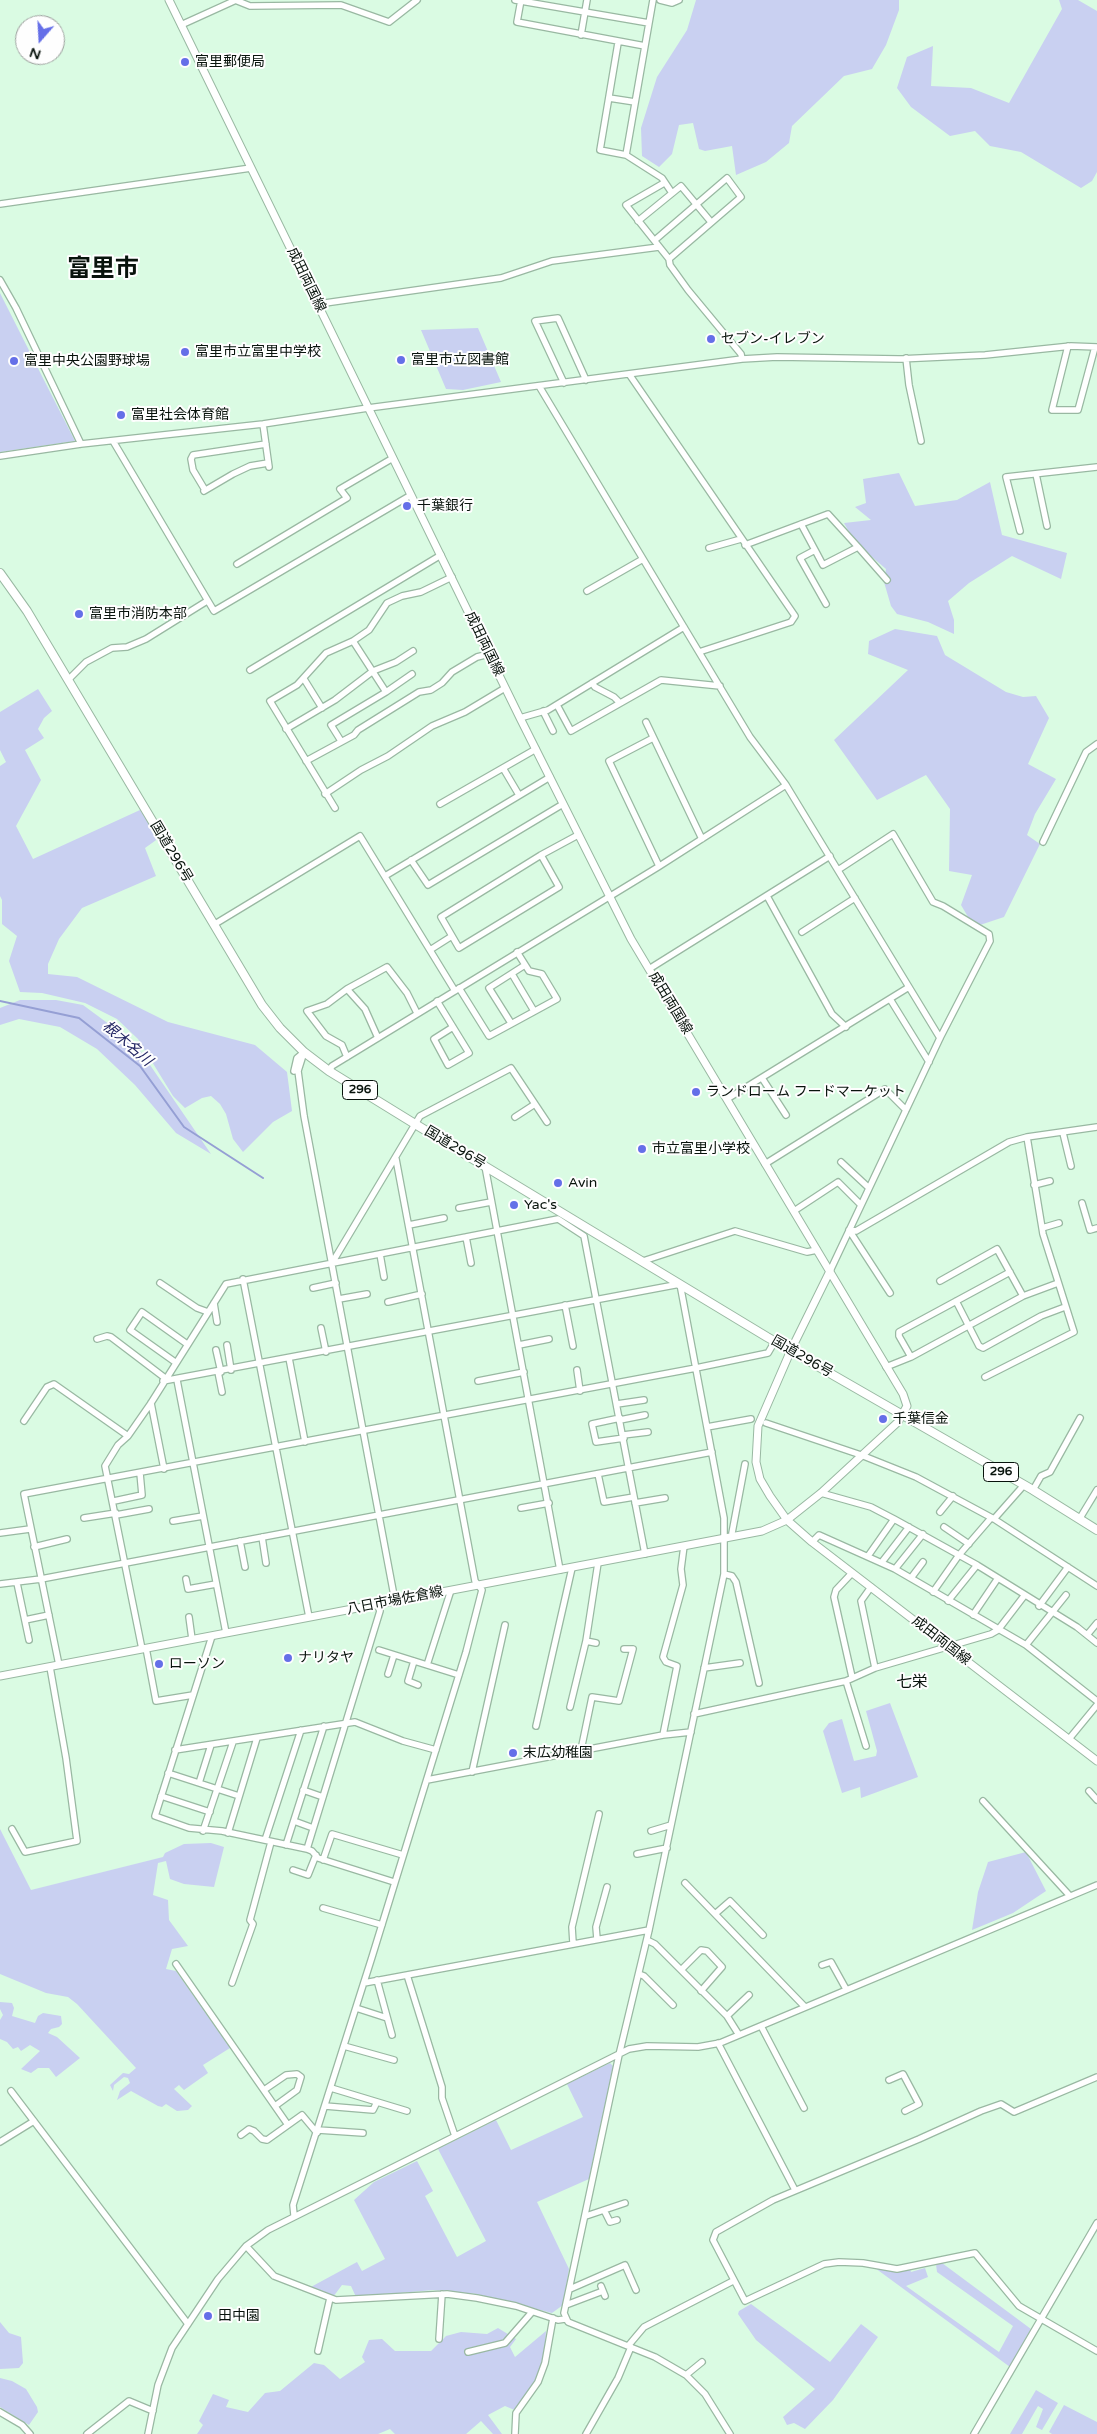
<!DOCTYPE html>
<html>
<head>
<meta charset="utf-8">
<style>
	body { margin:0 }
	#map { position:relative; width:1097px; height:2434px; overflow:hidden; background:#dafbe3; font-family:"Varela Round",sans-serif }
	canvas { display:block }
	.north { position:absolute; left:15px; top:15px; width:50px; height:50px; box-sizing:border-box; background:#fefefe; border:1px solid #9ca09d; border-radius:50%; rotate:199deg; font-size:14px; font-weight:700; line-height:20px; text-align:center; color:#08130c }
	.north::after { content:''; display:block; margin:auto; width:18px; height:22px; background:#656fe8; clip-path:polygon(50% 0,100% 100%,50% 72%,0 100%) }
</style>
</head>
<body>
<div id="map">
<canvas width="1097" height="2434"></canvas>
<div class="north">N</div>
</div>
<script>
const g = document.querySelector('canvas').getContext('2d');
g.lineJoin = 'round';
function fill(path, color) {
  g.fillStyle = color;
  g.fill(path, 'evenodd');
}
function poly(rows) {
  const path = new Path2D();
  for (const r of rows) {
    path.moveTo(r[0], r[1]);
    for (let i = 2; i < r.length; i += 2) path.lineTo(r[i], r[i + 1]);
  }
  return path;
}
function stroke(path, color, width, dash) {
  g.strokeStyle = color;
  g.lineWidth = width;
  g.lineCap = dash ? 'butt' : 'round';
  g.setLineDash(dash || []);
  g.stroke(path);
}
function drawText(font, color, halo, rows, align = 'center') {
  g.font = font + ' "Varela Round","Noto Sans JP",sans-serif';
  g.lineWidth = 4;
  g.setLineDash([]);
  g.textBaseline = 'middle';
  g.strokeStyle = halo;
  g.fillStyle = color;
  for (const [text, x, y, turn = 0] of rows) {
    g.save();
    g.translate(x, y);
    g.rotate((+turn || 0) * Math.PI / 180);
    g.textAlign = isNaN(turn) ? turn : align;
    if (halo) g.strokeText(text, 0, 0);
    g.fillText(text, 0, 0);
    g.restore();
  }
}
const green = poly([
	[696,0,899,0,899,10,886,45,872,69,844,76,792,126,789,143,766,162,736,175,732,146,705,151,699,149,693,123,679,125,672,154,659,167,642,156,641,128,657,77,687,30],
	[1059,0,1078,0,1097,11,1097,172,1092,181,1081,188,1021,152,990,146,975,131,950,136,911,107,897,88,907,57,933,46,931,86,971,88,1009,103,1062,9],
	[0,293,46,384,75,441,0,452],
	[478,328,501,382,463,390,446,389,421,330],
	[899,473,915,506,957,500,990,482,1002,535,1067,553,1061,579,1012,556,969,583,948,601,954,620,954,634,928,622,897,614,891,606,884,582,886,569,864,550,849,532,844,523,871,520,855,507,866,503,863,479],
	[895,629,937,636,945,655,1006,692,1023,697,1036,696,1049,718,1028,764,1056,779,1035,814,1027,835,1040,844,1004,917,974,927,961,905,972,875,949,871,950,809,926,775,877,800,834,740,908,670,868,654,869,641],
	[38,689,52,711,44,718,38,729,44,738,25,750,41,780,16,826,33,859,140,810,159,838,145,848,156,876,82,908,59,939,48,964,48,974,77,977,168,1022,255,1045,287,1072,292,1111,273,1122,243,1152,233,1139,226,1114,220,1104,211,1096,202,1098,185,1108,173,1096,138,1039,117,1019,85,1003,42,993,20,992,9,961,17,936,2,924,2,900,0,896,0,766,6,762,0,750,0,712],
	[20,1000,56,1000,83,1005,121,1033,137,1046,211,1154,176,1133,135,1085,97,1049,60,1027,19,1019,0,1025,0,1008],
	[890,1703,918,1777,861,1798,860,1787,842,1793,823,1731,829,1723,842,1719,854,1761,876,1756,877,1751,866,1711],
	[0,1829,31,1890,163,1857,165,1853,184,1844,211,1843,224,1847,214,1887,184,1884,170,1879,166,1861,158,1863,153,1895,168,1900,169,1920,188,1946,172,1949,166,1969,176,1971,230,2048,203,2065,208,2073,184,2090,179,2085,174,2089,192,2106,188,2110,177,2111,166,2104,162,2107,158,2106,131,2091,117,2100,120,2091,130,2083,128,2078,124,2077,114,2085,113,2091,110,2085,123,2073,129,2074,136,2068,77,2004,68,1997,46,1993,0,1974],
	[1026,1852,1046,1891,1013,1913,972,1930,978,1892,988,1862],
	[0,2002,12,2003,14,2008,12,2016,35,2023,38,2016,43,2013,61,2016,62,2024,59,2027,51,2029,48,2033,57,2037,80,2058,56,2077,49,2068,38,2068,31,2073,21,2069,40,2051,30,2045,21,2051,18,2047,13,2049,7,2042,0,2039,0,2020,3,2015,0,2009],
	[610,2063,613,2066,589,2179,537,2202,569,2269,563,2305,552,2313,477,2294,433,2290,356,2297,351,2286,342,2285,333,2297,309,2288,357,2262,362,2271,385,2259,354,2200,374,2182,417,2161,433,2191,425,2196,457,2257,486,2241,438,2149,496,2120,511,2150,583,2117,567,2084],
	[942,2263,1031,2329,1010,2367,875,2268,910,2269,911,2272,925,2268,928,2277,906,2286,999,2352,1013,2326,937,2272,936,2264],
	[751,2304,830,2362,861,2324,878,2337,833,2400,805,2429,794,2423,787,2425,783,2417,815,2389,756,2340,738,2314,739,2311],
	[0,2322,9,2333,21,2337,23,2363,19,2368,0,2369],
	[498,2328,516,2339,510,2347,515,2357,546,2331,544,2362,537,2382,517,2411,505,2406,488,2415,502,2434,493,2434,481,2421,466,2434,395,2434,390,2429,378,2434,197,2434,203,2425,199,2421,213,2394,229,2400,226,2407,248,2412,265,2393,280,2391,314,2363,324,2365,340,2379,365,2362,362,2357,369,2340,382,2339,395,2351,431,2351,446,2336,461,2332,487,2334],
	[0,2378,12,2381,26,2389,37,2407,38,2412,29,2425,0,2407],
	[1036,2390,1058,2403,1042,2430,1036,2427,1043,2409,1038,2406,1022,2434,1010,2434],
	[1064,2405,1097,2422,1097,2434,1052,2434,1049,2432]
]);
const stream = poly([
	[0,1001,79,1018,140,1066,184,1127,263,1178]
]);
const minor = poly([
	[235,0,250,6,341,5,389,22,417,0],
	[515,0,649,23],
	[521,0,517,22,645,46],
	[653,0,626,155,662,178,672,193],
	[660,0,672,3,679,0],
	[181,25,236,0],
	[581,35,587,0],
	[618,43,600,150,626,155],
	[609,98,635,102],
	[664,183,626,205,669,259,670,265,688,290,741,354,742,359],
	[0,204,251,168],
	[638,221,681,186,711,222],
	[655,240,727,178,741,197,669,259],
	[0,280,16,308,81,444],
	[318,304,501,278,552,261,659,247],
	[1068,346,1052,410,1078,410,1095,347],
	[906,358,909,385,921,441],
	[629,374,795,616,791,622,699,652],
	[564,383,535,321,558,318,586,380],
	[539,386,750,737,786,785,940,1038],
	[263,424,269,467],
	[113,441,214,611,411,495],
	[0,456,81,444,263,424,368,408,742,359,777,357,899,359,985,355,1071,346,1097,347],
	[1036,474,1047,526],
	[205,490,193,470,191,459,193,455,266,444],
	[204,491,233,474,250,466,268,463],
	[801,524,815,550],
	[1020,531,1006,477,1097,467],
	[745,545,828,514,858,547],
	[709,548,741,539],
	[237,564,347,498,340,489,393,458],
	[587,591,643,559],
	[826,604,800,558,815,550,823,565,858,547,887,580],
	[353,641,386,692,412,674],
	[250,670,441,555],
	[304,679,322,708],
	[68,680,86,662,112,648,127,647,146,639,207,601],
	[592,683,595,687,614,697,620,703],
	[557,705,571,731,661,680,720,686],
	[543,711,553,731],
	[520,718,548,710,684,627],
	[646,722,702,839],
	[286,729,335,700,373,671,396,662,413,651],
	[653,738,609,761,659,866],
	[341,741,331,725,386,692],
	[306,761,354,735,358,730,419,692,431,690,442,683,452,672,477,657,489,654],
	[503,768,519,795],
	[325,794,361,770,388,756,432,726,465,712,505,688],
	[440,804,536,749],
	[335,808,270,701,297,685,326,653,353,641,369,630,387,603,402,596,421,592,452,577],
	[1043,842,1086,752,1097,744],
	[541,855,559,887,459,948,441,917,541,855,578,835],
	[411,860,428,885,563,804],
	[385,876,550,777],
	[767,896,832,1014,846,1027],
	[215,924,360,836,455,991],
	[802,932,855,898],
	[430,950,452,936],
	[649,969,830,856],
	[512,974,534,1011],
	[459,988,489,1036,557,999,542,974,529,971,517,952],
	[347,989,365,1009,378,1038],
	[890,999,929,1062],
	[437,1001,469,1053,448,1065,434,1039,453,1027],
	[511,1023,489,988,525,965],
	[304,1052,298,1071,304,1116,395,1601],
	[347,1057,342,1045,326,1036,307,1011,327,1004,347,989,387,967,407,993,417,1013],
	[294,1071,297,1058,303,1053],
	[329,1071,332,1066,658,867,786,785],
	[762,1078,786,1115],
	[727,1099,909,987],
	[515,1117,535,1104],
	[1063,1133,1071,1166],
	[841,1162,869,1188],
	[765,1164,885,1089,906,1110],
	[485,1166,560,1570],
	[1034,1185,1050,1181],
	[1082,1203,1090,1230,1097,1228],
	[459,1208,491,1202],
	[794,1211,838,1182,861,1205],
	[409,1225,444,1218],
	[1042,1228,1059,1223],
	[849,1230,856,1231,1009,1142,1027,1137,1097,1127],
	[849,1230,890,1293],
	[466,1237,471,1263],
	[380,1254,384,1277],
	[643,1261,735,1231,807,1252,817,1250],
	[332,1263,420,1116,511,1068,547,1122],
	[830,1271,940,1038,990,941,989,934,943,906,933,902,893,834,838,870],
	[243,1279,309,1617],
	[940,1281,997,1249,1023,1296],
	[160,1283,197,1308,208,1312],
	[313,1288,336,1283],
	[339,1299,367,1294],
	[956,1301,979,1346,983,1348,1041,1316,1065,1307],
	[388,1302,422,1294],
	[214,1303,217,1322],
	[565,1305,573,1346],
	[321,1328,326,1352],
	[97,1339,107,1336,111,1337,165,1378],
	[227,1345,231,1370],
	[519,1345,549,1339],
	[216,1350,221,1372],
	[911,1357,899,1336,899,1332,1010,1272],
	[289,1358,305,1442],
	[175,1362,130,1330,142,1312,187,1344],
	[886,1367,911,1357,1023,1296,1058,1283],
	[577,1370,580,1391],
	[218,1372,222,1392],
	[985,1377,1074,1332,1043,1234,1027,1137],
	[177,1380,226,1633],
	[163,1381,680,1284,724,1518,724,1574,649,1930,619,2055,564,2313,568,2322,655,2357,686,2375,705,2394,730,2434],
	[478,1381,524,1372],
	[151,1403,164,1469],
	[617,1404,644,1400],
	[620,1418,592,1424,596,1442,624,1438],
	[620,1420,645,1415],
	[24,1421,47,1387,54,1384,128,1436],
	[766,1423,861,1455,916,1477,994,1519,1097,1586],
	[707,1427,751,1419],
	[623,1435,648,1432],
	[598,1474,604,1502,634,1497],
	[1033,1490,1041,1476,1050,1472,1080,1418],
	[821,1493,871,1507,894,1519,977,1565,1077,1627,1097,1643],
	[114,1501,142,1495,140,1473],
	[635,1503,665,1498],
	[521,1508,549,1503],
	[940,1512,953,1496],
	[116,1515,149,1509],
	[84,1518,116,1513],
	[1080,1518,1097,1490],
	[994,1519,1024,1485],
	[173,1521,203,1516],
	[944,1527,969,1544],
	[0,1533,30,1529],
	[732,1533,745,1464],
	[262,1537,266,1563],
	[240,1541,245,1567],
	[812,1542,819,1535,895,1569,1026,1645,1097,1701],
	[34,1547,67,1539],
	[868,1556,894,1519],
	[882,1562,909,1527],
	[895,1569,923,1534],
	[852,1573,836,1590,834,1597,852,1677],
	[724,1574,732,1576,736,1582,759,1683],
	[911,1578,923,1562],
	[186,1579,188,1589,216,1584],
	[17,1583,29,1640],
	[0,1584,41,1579,712,1452],
	[871,1587,861,1601,875,1668],
	[933,1592,959,1555,991,1518],
	[948,1601,977,1565],
	[1039,1606,1068,1567],
	[973,1615,998,1578],
	[189,1617,192,1639],
	[25,1620,49,1615],
	[1087,1635,1097,1623],
	[212,1636,155,1816,189,1828,222,1831,307,1849,312,1851,318,1858,394,1882],
	[586,1641,596,1643],
	[1026,1645,1066,1595],
	[146,1648,156,1701,193,1695],
	[142,1649,105,1466,118,1445,128,1436,151,1403,226,1284,558,1219,584,1236,645,1554],
	[379,1650,459,1675],
	[414,1661,408,1681,418,1685],
	[59,1665,24,1494,696,1368,768,1353,775,1341],
	[427,1665,451,1590],
	[704,1668,740,1663],
	[388,1674,394,1655],
	[846,1681,866,1746],
	[570,1707,586,1641,598,1563],
	[694,1714,846,1681,875,1668,991,1634,998,1630,1024,1596],
	[536,1726,572,1568],
	[663,1735,677,1666,666,1662,663,1657,683,1585,681,1569,684,1546],
	[1069,1739,1097,1705],
	[175,1750,355,1722,403,1741,436,1750],
	[581,1750,592,1697,619,1701,633,1649,624,1649],
	[472,1772,505,1625],
	[168,1773,239,1796],
	[427,1780,663,1735,691,1732],
	[199,1783,211,1745],
	[303,1790,323,1797],
	[1089,1791,1097,1800],
	[161,1796,210,1812],
	[983,1801,1070,1896],
	[294,1821,313,1828],
	[12,1829,25,1852,77,1841,66,1758,50,1667],
	[203,1831,233,1742],
	[651,1831,671,1825],
	[228,1833,257,1738],
	[265,1840,301,1730],
	[286,1845,324,1726],
	[307,1849,380,1611,377,1604],
	[637,1854,667,1848],
	[323,1860,332,1834,403,1855],
	[293,1870,308,1875,316,1855],
	[685,1883,805,2007],
	[323,1908,382,1925],
	[715,1914,730,1901,763,1935],
	[597,1939,596,1927,607,1887],
	[647,1940,655,1944,727,2016,739,2035],
	[573,1943,572,1927,599,1814],
	[176,1964,288,2125],
	[822,1965,831,1962,846,1989],
	[681,1970,701,1950,707,1951,722,1967,701,1991],
	[639,1974,644,1976,673,2005],
	[407,1975,442,2087,442,2098,455,2136],
	[377,1980,392,2035],
	[232,1983,253,1924,250,1920,271,1842],
	[364,1983,649,1930],
	[356,2008,387,2018],
	[727,2016,749,1995],
	[761,2026,804,2108],
	[718,2043,795,2190],
	[344,2046,394,2060],
	[1097,2077,1014,2112,1001,2104,981,2111,919,2139,773,2200,716,2232,713,2240,745,2301,824,2264,839,2262,863,2263,897,2269,975,2253,1019,2306,1097,2351],
	[889,2080,903,2074,919,2104,905,2111],
	[331,2088,407,2111],
	[264,2090,286,2075,297,2074,301,2077,297,2090,275,2106],
	[11,2091,188,2324],
	[325,2106,373,2110,377,2102],
	[318,2130,363,2133],
	[241,2135,249,2129,254,2131,262,2139,267,2140,302,2115,317,2133],
	[0,2142,34,2121],
	[604,2210,610,2222,617,2220],
	[294,2215,293,2205,372,1957,466,1652,482,1590,475,1581,396,1159],
	[586,2216,625,2203],
	[246,2246,274,2276,336,2300,447,2294,477,2298,516,2306,558,2320,565,2319],
	[601,2286,605,2296],
	[570,2289,625,2265,636,2290],
	[566,2305,603,2291],
	[439,2339,442,2294],
	[628,2346,644,2327,733,2281],
	[318,2351,330,2298],
	[468,2352,505,2343,532,2312],
	[686,2375,702,2362],
	[0,2412,22,2425,30,2434],
	[87,2434,129,2401,153,2411],
	[148,2434,158,2385,172,2348,218,2279,246,2246,268,2230,629,2049,647,2046,698,2047,720,2043,1097,1885],
	[515,2434,516,2413,538,2382,545,2363,553,2318],
	[586,2434,618,2378,631,2347],
	[974,2434,1097,2223]
]);
const major = poly([
	[830,1271,791,1350,758,1426,756,1462,760,1479,770,1496,787,1520,812,1542,1097,1761],
	[0,1676,762,1531,787,1520,821,1493,898,1422,907,1406,903,1394,631,939,520,718,169,0]
]);
const highway = poly([
	[0,573,27,611,262,1005,280,1028,304,1052,329,1071,415,1124,767,1337,1033,1490,1097,1530]
]);
const markers = [
	[185,62,5,"#656fe8"],
	[711,339,5,"#656fe8"],
	[185,352,5,"#656fe8"],
	[401,360,5,"#656fe8"],
	[14,361,5,"#656fe8"],
	[121,415,5,"#656fe8"],
	[407,506,5,"#656fe8"],
	[79,614,5,"#656fe8"],
	[696,1092,5,"#656fe8"],
	[642,1149,5,"#656fe8"],
	[558,1183,5,"#656fe8"],
	[514,1205,5,"#656fe8"],
	[883,1419,5,"#656fe8"],
	[288,1658,5,"#656fe8"],
	[159,1664,5,"#656fe8"],
	[513,1753,5,"#656fe8"],
	[208,2316,5,"#656fe8"]
];
const shields = [
	[360,1090,35],
	[1001,1472,35]
];
const shieldNames = [
	["296",360,1090],
	["296",1001,1472]
];
const poiNames = [
	["富里郵便局",195,62],
	["セブン-イレブン",721,339],
	["富里市立富里中学校",195,352],
	["富里市立図書館",411,360],
	["富里中央公園野球場",24,361],
	["富里社会体育館",131,415],
	["千葉銀行",417,506],
	["富里市消防本部",89,614],
	["ランドローム フードマーケット",706,1092],
	["市立富里小学校",652,1149],
	["Avin",568,1183],
	["Yac's",524,1205],
	["千葉信金",893,1419],
	["ナリタヤ",298,1658],
	["ローソン",169,1664],
	["末広幼稚園",523,1753],
	["田中園",218,2316]
];
const streetNames = [
	["成田両国線",306,280,64],
	["成田両国線",484,644,64],
	["国道296号",171,852,59],
	["成田両国線",670,1003,59],
	["国道296号",455,1148,31],
	["国道296号",802,1357,30],
	["八日市場佐倉線",395,1601,-11],
	["成田両国線",941,1641,38]
];
const waterNames = [
	["根木名川",127,1044,41]
];
const quarterNames = [
	["七栄",912,1683]
];
const townNames = [
	["富里市",103,270]
];
fill(green, '#c9d0f1');
stroke(stream, '#959fd4', 2);
stroke(minor, '#99b8a2', 8);
stroke(major, '#99b8a2', 9);
stroke(highway, '#99b8a2', 10);
stroke(minor, '#fff', 5.5);
stroke(major, '#fff', 7);
stroke(highway, '#fff', 8);
for (const [x, y, r, color] of markers) {
  const dot = new Path2D();
  dot.arc(x, y, r, 0, 2 * Math.PI);
  g.fillStyle = color;
  g.fill(dot);
  stroke(dot, '#fefefe', 2);
}
for (const [x, y, w] of shields) {
  const box = new Path2D();
  box.roundRect(x - w / 2, y - 9.5, w, 19, 4);
  g.fillStyle = '#fefefe';
  g.fill(box);
  stroke(box, '#08130c', 1);
}
drawText('bold 12px', '#08130c', null, shieldNames);
drawText('14px', '#08130c', '#fefefe', poiNames, 'left');
drawText('14px', '#08130c', '#fefefe', streetNames);
drawText('italic 15px', '#232663', '#fefefe', waterNames);
drawText('16px', '#08130c', '#fefefe', quarterNames);
drawText('bold 24px', '#08130c', '#fefefe', townNames);
</script>
</body>
</html>
